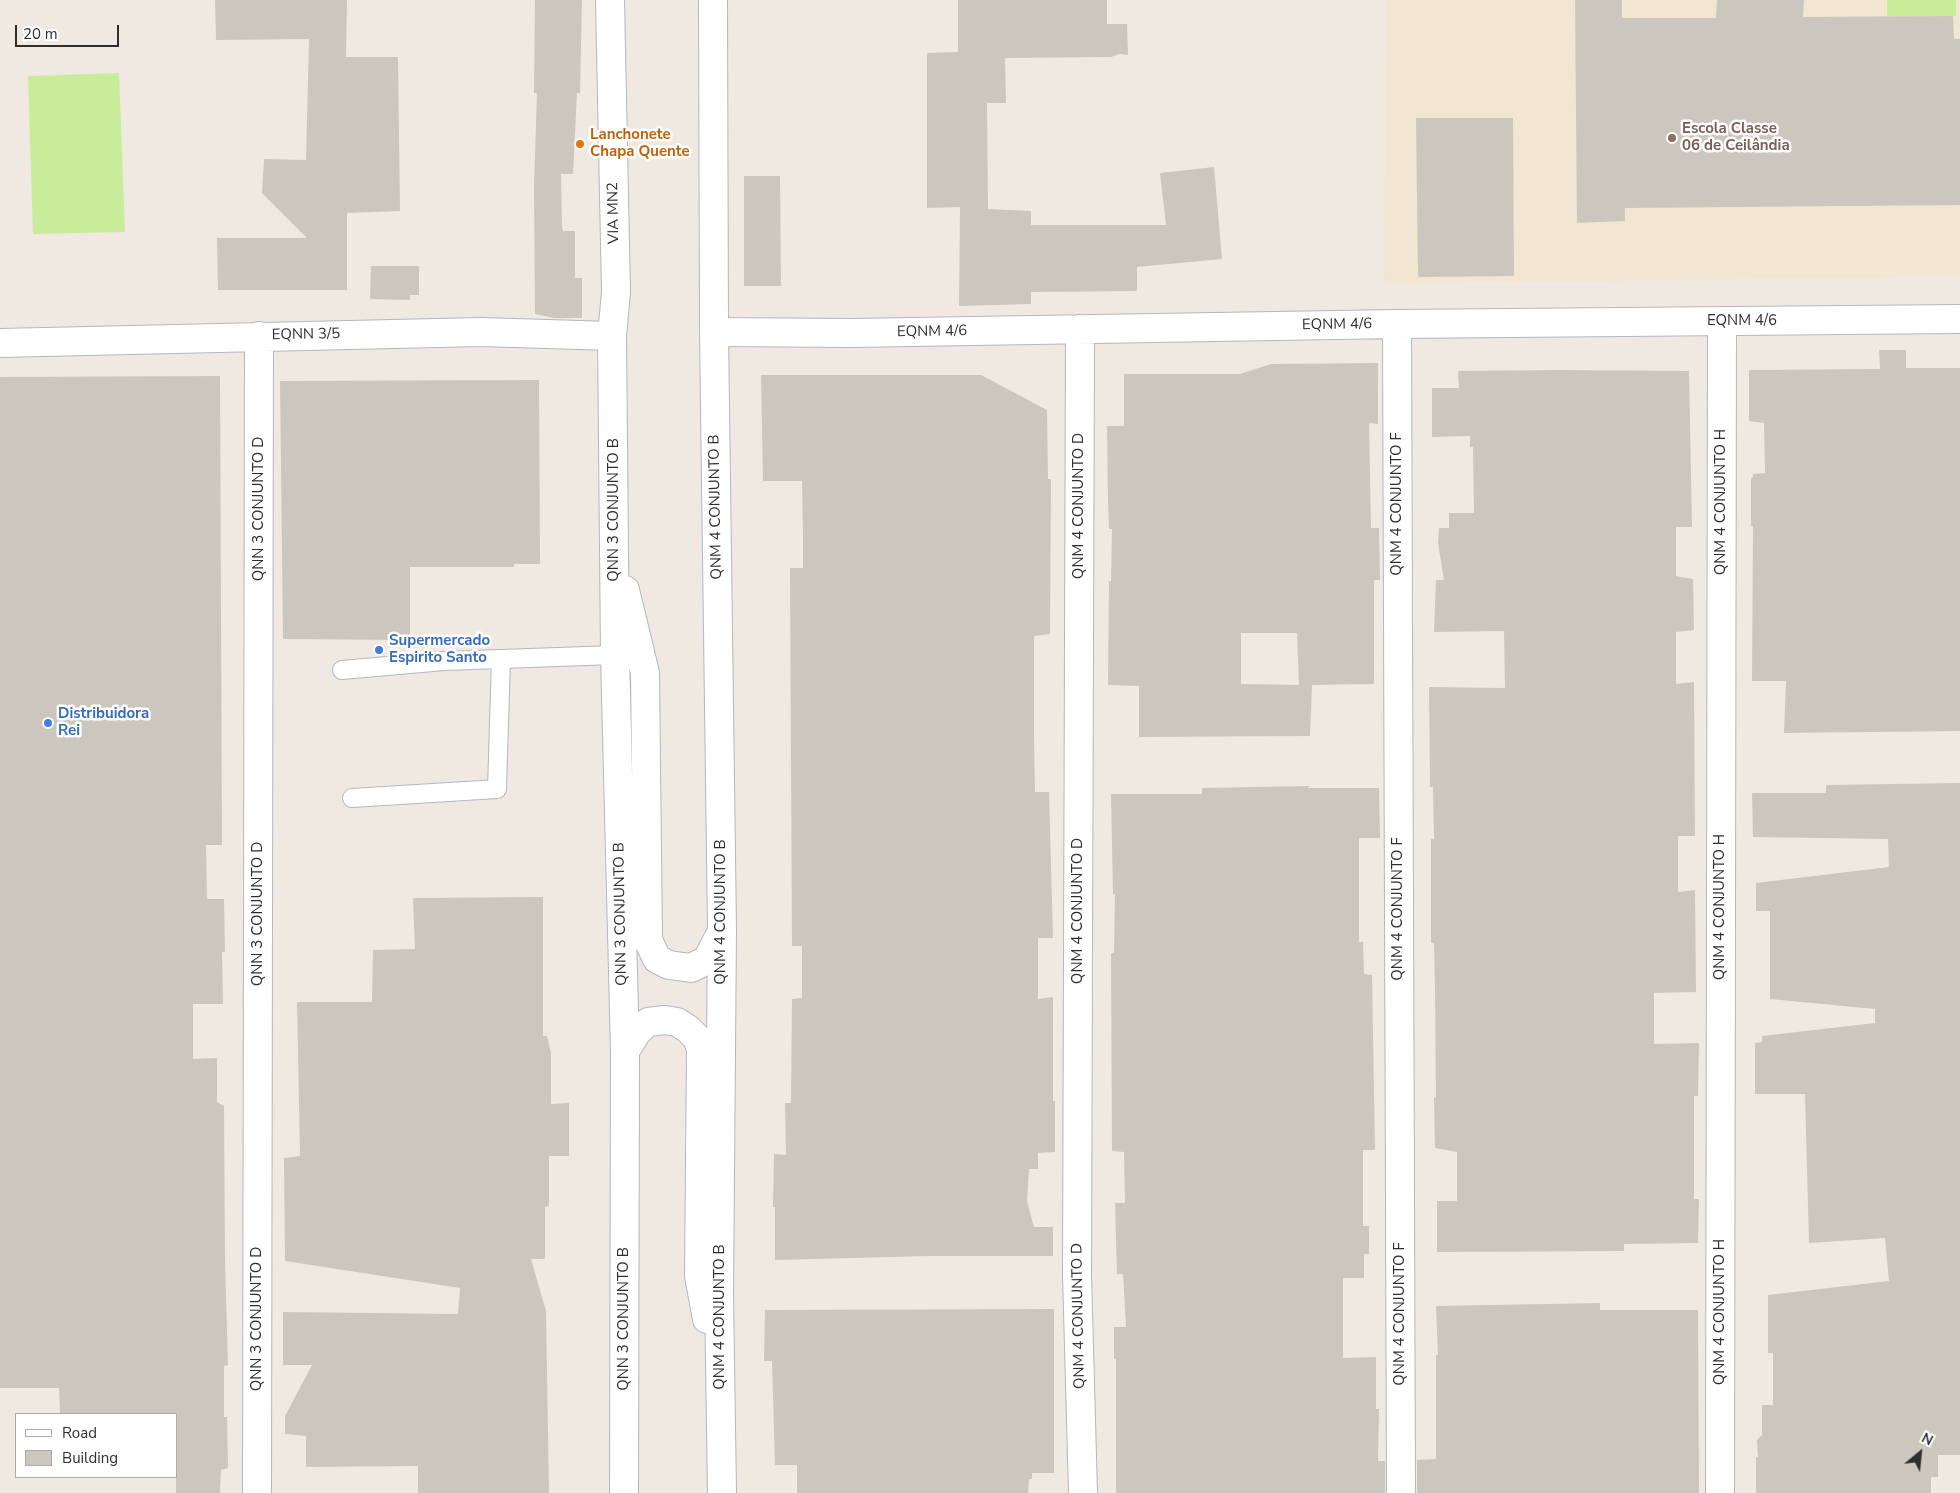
<!DOCTYPE html>
<html>
<head>
<meta charset="utf-8">
<style>
	body { margin:0 }
	#map { position:relative; width:1960px; height:1493px; overflow:hidden; background:#efe9e1; font-family:"Nunito Sans",sans-serif }
	canvas { display:block }
	.legend { position:absolute; left:15px; top:1413px; width:162px; height:65px; box-sizing:border-box; background:#fff; border:1px solid #ababab; margin:0; padding:6px 9px; list-style:none; font-size:15px; color:#2e2e2e }
	.legend li { display:flex; align-items:center; gap:10px; height:25px }
	.legend b { width:25px; border:1px solid #ababab }
	.north { position:absolute; left:1895px; top:1428px; width:50px; height:50px; -webkit-text-stroke:4px #fff; paint-order:stroke; rotate:28deg; font-size:14px; font-weight:700; line-height:20px; text-align:center; color:#2e2e2e }
	.north::after { content:''; display:block; margin:auto; width:18px; height:22px; background:#2e2e2e; clip-path:polygon(50% 0,100% 100%,50% 72%,0 100%) }
	.scale { position:absolute; left:15px; top:25px; width:104px; height:22px; box-sizing:border-box; border:2px solid #2e2e2e; border-top:0; padding-left:6px; font-size:15px; line-height:18px; white-space:nowrap; color:#2e2e2e; -webkit-text-stroke:4px #fff; paint-order:stroke }
</style>
</head>
<body>
<div id="map">
<canvas width="1960" height="1493"></canvas>
<ul class="legend">
<li><b style="height:6px;background:#fff"></b>Road</li>
<li><b style="height:14px;background:#cbc7bf"></b>Building</li>
</ul>
<div class="north">N</div>
<div class="scale">20 m</div>
</div>
<script>
const g = document.querySelector('canvas').getContext('2d');
g.lineJoin = 'round';
function fill(path, color) {
  g.fillStyle = color;
  g.fill(path, 'evenodd');
}
function poly(rows) {
  const path = new Path2D();
  for (const r of rows) {
    path.moveTo(r[0], r[1]);
    for (let i = 2; i < r.length; i += 2) path.lineTo(r[i], r[i + 1]);
  }
  return path;
}
function stroke(path, color, width, dash) {
  g.strokeStyle = color;
  g.lineWidth = width;
  g.lineCap = dash ? 'butt' : 'round';
  g.setLineDash(dash || []);
  g.stroke(path);
}
function drawText(font, color, halo, rows, align = 'center') {
  g.font = font + ' "Nunito Sans",sans-serif';
  g.lineWidth = 5;
  g.setLineDash([]);
  g.textBaseline = 'middle';
  g.strokeStyle = halo;
  g.fillStyle = color;
  for (const [text, x, y, turn = 0] of rows) {
    g.save();
    g.translate(x, y);
    g.rotate((+turn || 0) * Math.PI / 180);
    g.textAlign = isNaN(turn) ? turn : align;
    if (halo) g.strokeText(text, 0, 0);
    g.fillText(text, 0, 0);
    g.restore();
  }
}
const education = poly([
	[1386,0,1960,0,1960,276,1384,284]
]);
const pitch = poly([
	[1887,0,1956,0,1956,16,1887,16],
	[119,73,125,232,33,234,28,76]
]);
const building = poly([
	[215,0,347,0,346,57,398,57,400,211,347,213,347,290,218,290,217,238,307,238,262,193,264,159,306,160,309,39,216,40],
	[535,0,582,0,580,93,577,93,573,174,561,174,562,227,563,231,575,231,575,278,582,278,582,318,554,318,535,314,534,185,537,93,534,93],
	[958,0,1107,0,1107,24,1127,24,1128,55,1120,54,1111,57,1005,58,1006,103,987,103,988,209,1031,211,1031,225,1166,225,1160,173,1214,167,1222,259,1137,267,1137,291,1031,292,1031,304,959,306,960,207,927,208,927,53,958,52],
	[1575,0,1622,0,1622,18,1716,18,1717,0,1804,0,1803,17,1953,16,1954,39,1960,39,1960,205,1625,208,1625,221,1577,223],
	[1416,118,1513,118,1514,276,1418,277],
	[744,176,780,176,781,286,744,286],
	[371,266,419,266,419,295,410,295,410,300,370,299],
	[1879,350,1906,350,1906,368,1960,368,1960,731,1784,733,1786,681,1752,681,1753,526,1751,526,1751,478,1753,477,1753,474,1765,473,1764,423,1749,421,1749,370,1880,369],
	[1378,363,1378,424,1369,423,1371,528,1379,528,1380,580,1374,580,1374,684,1312,685,1310,736,1139,737,1139,686,1108,685,1109,581,1111,581,1112,529,1109,529,1108,502,1107,426,1124,426,1124,374,1240,374,1271,364],
	[1241,633,1297,633,1299,685,1241,684],
	[1559,370,1689,371,1692,527,1676,527,1676,576,1693,579,1694,630,1676,632,1676,684,1694,682,1695,836,1678,836,1678,892,1695,890,1696,992,1654,993,1654,1044,1699,1043,1698,1096,1694,1096,1694,1199,1699,1199,1698,1243,1624,1244,1624,1251,1437,1252,1437,1201,1457,1201,1457,1152,1435,1148,1434,1097,1436,1098,1435,989,1434,943,1431,943,1431,839,1434,839,1433,787,1430,787,1429,687,1505,688,1504,631,1434,632,1436,580,1444,580,1438,543,1439,528,1449,528,1449,513,1474,513,1473,447,1470,447,1470,436,1432,437,1432,388,1459,388,1458,371],
	[761,375,981,375,1047,410,1048,479,1051,479,1050,634,1034,636,1034,738,1035,792,1049,792,1053,938,1038,938,1038,999,1053,997,1053,1101,1055,1101,1055,1152,1038,1153,1038,1169,1029,1169,1027,1201,1034,1227,1053,1227,1053,1256,929,1256,775,1260,775,1207,773,1207,774,1154,786,1155,785,1103,791,1103,792,999,802,998,802,946,792,946,790,568,803,568,803,533,802,481,763,481],
	[220,376,222,845,206,845,207,899,224,899,225,952,222,952,223,1004,193,1004,193,1059,217,1058,217,1102,224,1106,225,1262,228,1365,224,1366,224,1417,227,1417,228,1468,221,1470,220,1493,176,1493,176,1414,60,1414,59,1388,0,1388,0,377],
	[539,380,540,564,514,564,514,567,410,567,410,640,283,639,280,381],
	[1960,783,1960,1455,1938,1455,1938,1477,1931,1477,1931,1493,1756,1493,1756,1457,1758,1457,1757,1440,1762,1435,1762,1405,1773,1405,1773,1353,1768,1353,1768,1295,1889,1281,1885,1238,1809,1243,1805,1094,1755,1094,1755,1043,1762,1042,1762,1036,1875,1023,1875,1009,1770,999,1770,911,1756,911,1756,883,1889,867,1888,839,1753,837,1752,793,1826,793,1826,785],
	[1309,786,1308,788,1379,788,1380,838,1359,838,1359,942,1363,942,1364,974,1372,975,1375,1150,1363,1150,1363,1226,1369,1226,1369,1254,1364,1254,1364,1278,1343,1278,1343,1358,1376,1357,1376,1409,1379,1409,1378,1461,1385,1461,1385,1493,1116,1493,1116,1359,1114,1359,1114,1327,1126,1327,1123,1274,1117,1274,1115,1203,1125,1203,1124,1152,1112,1151,1111,953,1114,953,1115,894,1113,894,1111,794,1202,794,1202,788],
	[543,897,543,1036,547,1036,551,1053,551,1104,569,1103,569,1156,549,1156,549,1206,545,1207,545,1259,531,1259,546,1311,549,1493,418,1493,418,1466,306,1467,306,1436,285,1434,285,1416,312,1365,283,1365,283,1312,458,1314,460,1288,285,1261,284,1158,300,1156,297,1002,372,1002,373,950,415,949,413,898],
	[1600,1303,1600,1310,1698,1310,1699,1493,1417,1493,1417,1460,1436,1459,1436,1355,1438,1355,1436,1306],
	[1054,1309,1054,1473,1032,1473,1032,1479,1029,1479,1028,1493,797,1493,797,1465,775,1465,772,1361,764,1361,765,1310]
]);
const lane = poly([
	[342,670,444,661,615,655],
	[352,798,497,789,501,659]
]);
const street = poly([
	[1397,324,1401,1493],
	[1080,329,1077,1274,1083,1493],
	[714,332,852,333,1397,324,1960,319],
	[0,343,481,332,612,336],
	[257,1493,259,336],
	[1720,1493,1722,321]
]);
const secondary = poly([
	[610,0,616,292,612,336,615,655,625,1051,624,1493],
	[713,0,714,332,722,930,719,1295,722,1493],
	[625,590,645,673,648,940,657,959,669,965,691,968,707,960,722,931],
	[625,1051,637,1032,648,1022,665,1020,677,1022,688,1029,697,1038,701,1049,699,1276,707,1319]
]);
const markers = [
	[1672,138,5,"#8d6e63"],
	[580,144,5,"#e8710a"],
	[379,650,5,"#3f7fe0"],
	[48,723,5,"#3f7fe0"]
];
const educationNames = [
	["Escola Classe",1682,129],
	["06 de Ceilândia",1682,146]
];
const foodNames = [
	["Lanchonete",590,135],
	["Chapa Quente",590,152]
];
const streetNames = [
	["VIA MN2",614,213,-91],
	["EQNM 4/6",1742,321],
	["EQNM 4/6",1337,325,-1],
	["EQNM 4/6",932,332,-1],
	["EQNN 3/5",306,335,-1],
	["QNM 4 CONJUNTO H",1721,502,-90],
	["QNM 4 CONJUNTO F",1397,504,-90],
	["QNM 4 CONJUNTO D",1079,506,-90],
	["QNM 4 CONJUNTO B",716,507,-91],
	["QNN 3 CONJUNTO D",259,509,-90],
	["QNN 3 CONJUNTO B",614,510,-90],
	["QNM 4 CONJUNTO H",1720,907,-90],
	["QNM 4 CONJUNTO F",1398,909,-90],
	["QNM 4 CONJUNTO D",1078,911,-90],
	["QNM 4 CONJUNTO B",721,912,-90],
	["QNN 3 CONJUNTO D",258,914,-90],
	["QNN 3 CONJUNTO B",621,914,-91],
	["QNM 4 CONJUNTO H",1720,1312,-90],
	["QNM 4 CONJUNTO F",1400,1314,-90],
	["QNM 4 CONJUNTO D",1079,1316,-91],
	["QNM 4 CONJUNTO B",720,1317,-90],
	["QNN 3 CONJUNTO D",257,1319,-90],
	["QNN 3 CONJUNTO B",624,1319,-90]
];
const shopNames = [
	["Supermercado",389,641],
	["Espirito Santo",389,658],
	["Distribuidora",58,714],
	["Rei",58,731]
];
fill(education, '#f0e6d1');
fill(pitch, '#c9ec9a');
fill(building, '#cbc7bf');
stroke(lane, '#b4b7c1', 20);
stroke(street, '#b4b7c1', 30);
stroke(secondary, '#b4b7c1', 30);
stroke(lane, '#fff', 18);
stroke(street, '#fff', 28);
stroke(secondary, '#fff', 28);
for (const [x, y, r, color] of markers) {
  const dot = new Path2D();
  dot.arc(x, y, r, 0, 2 * Math.PI);
  g.fillStyle = color;
  g.fill(dot);
  stroke(dot, '#fff', 2);
}
drawText('bold 15px', '#785e54', '#fff', educationNames, 'left');
drawText('bold 15px', '#c56008', '#fff', foodNames, 'left');
drawText('15px', '#2e2e2e', '#fff', streetNames);
drawText('bold 15px', '#366cbe', '#fff', shopNames, 'left');
</script>
</body>
</html>
